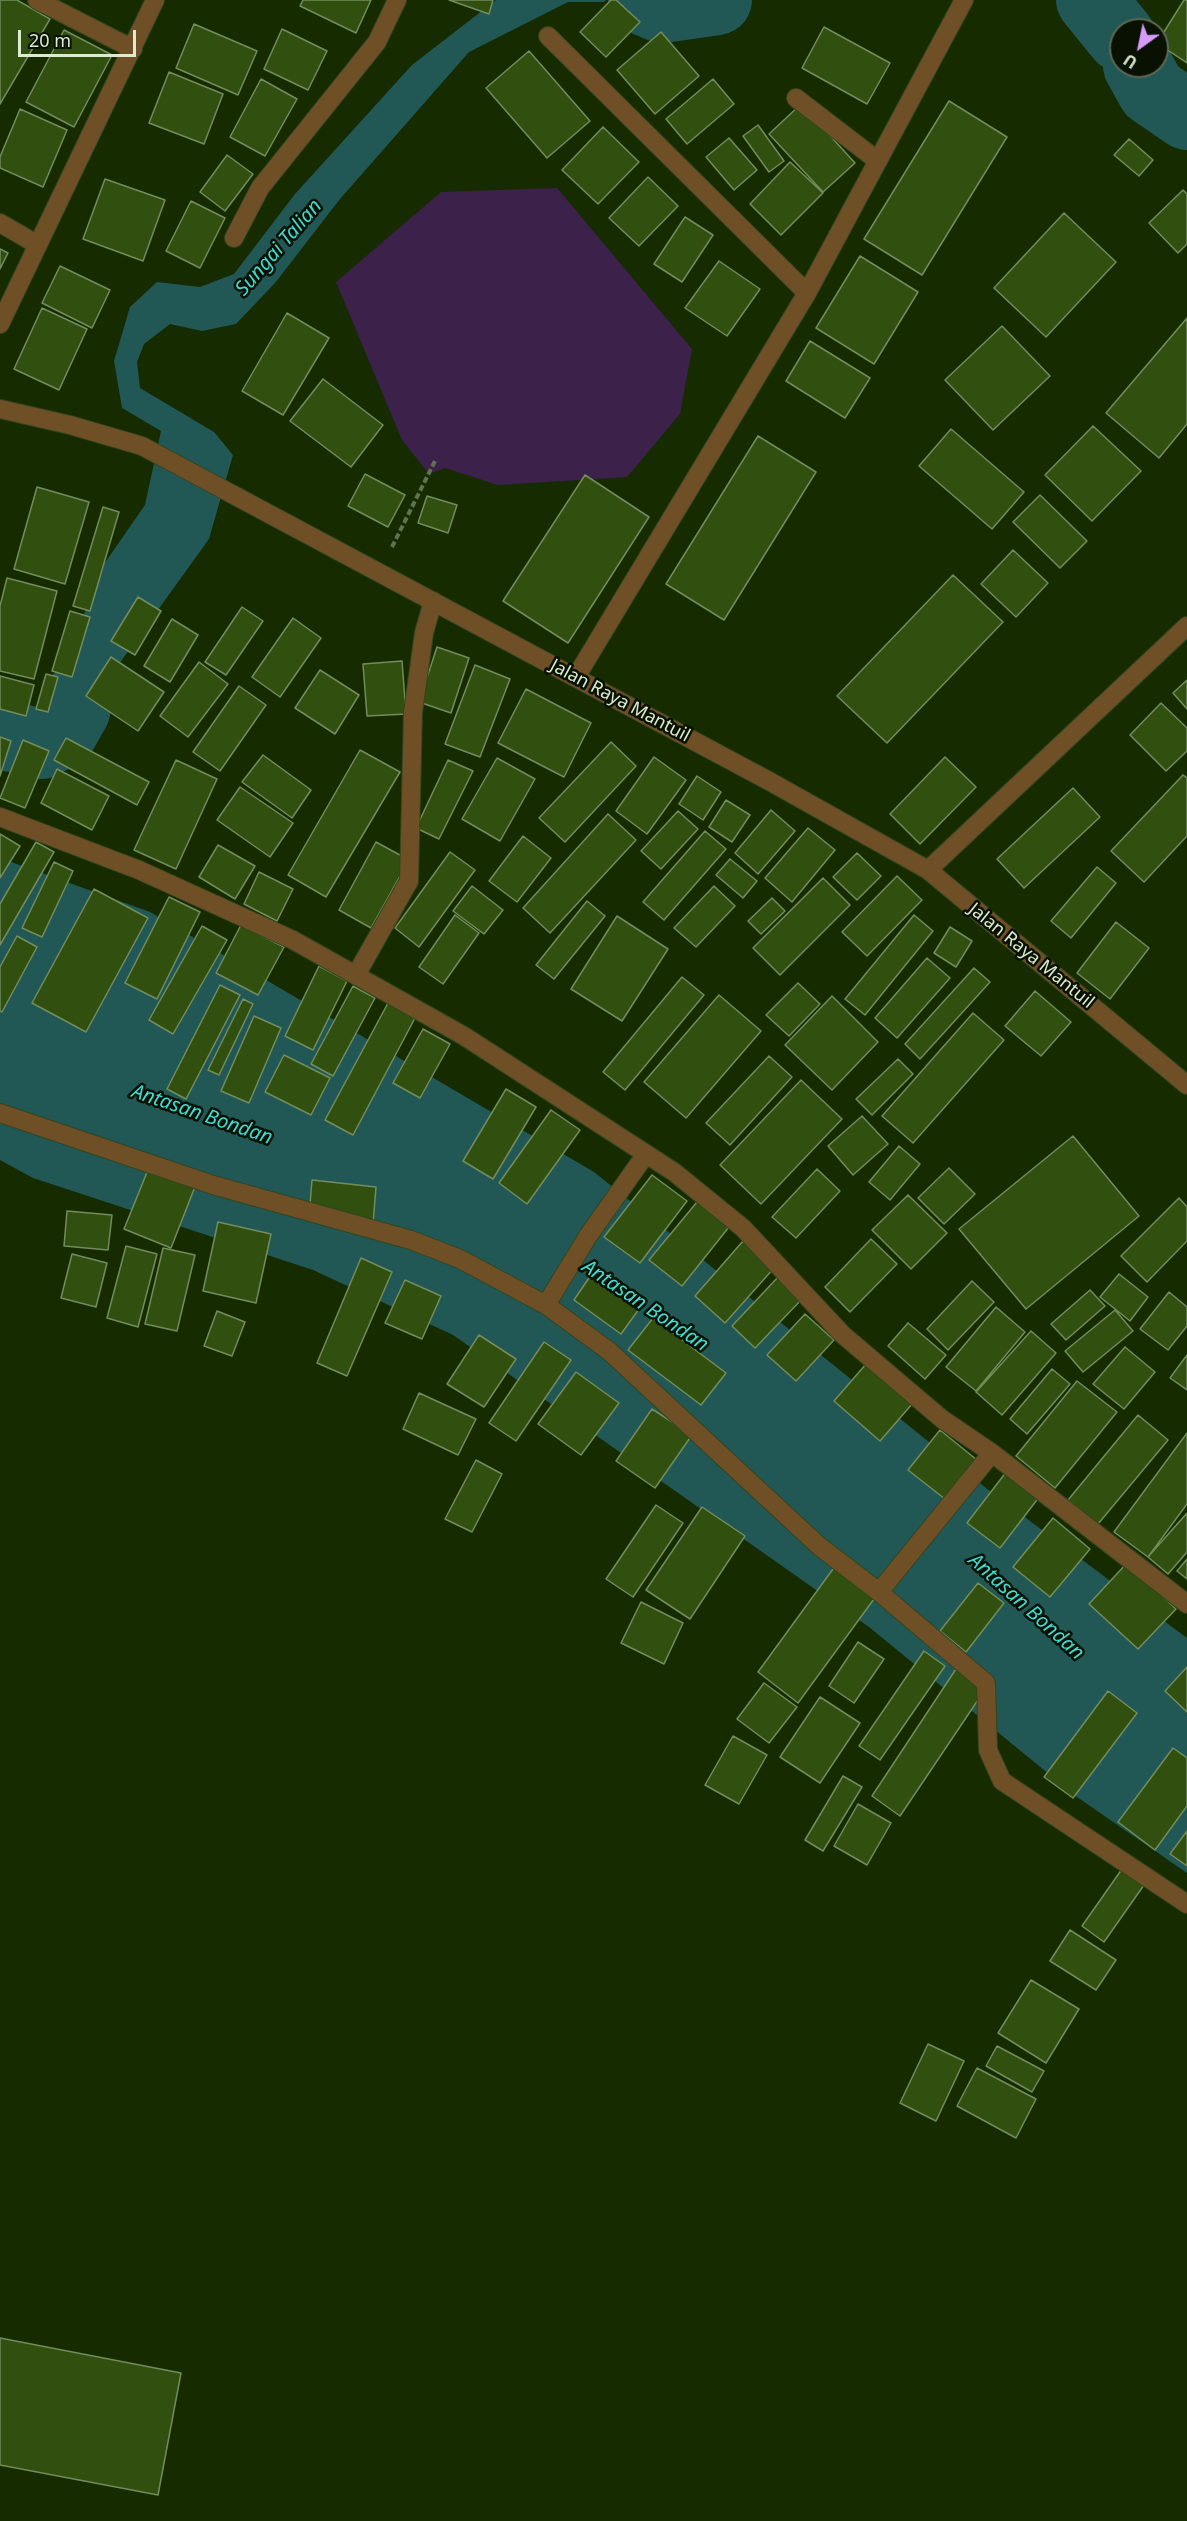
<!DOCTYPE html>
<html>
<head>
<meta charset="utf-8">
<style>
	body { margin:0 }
	#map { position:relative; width:1187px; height:2521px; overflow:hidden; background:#162b00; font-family:"Noto Sans",sans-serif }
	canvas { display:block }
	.north { position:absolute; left:1109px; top:18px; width:60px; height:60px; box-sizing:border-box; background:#081102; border:2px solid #5c6854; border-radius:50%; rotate:213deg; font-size:16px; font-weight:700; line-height:24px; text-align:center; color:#dbead0 }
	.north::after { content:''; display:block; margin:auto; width:21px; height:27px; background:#d69bfa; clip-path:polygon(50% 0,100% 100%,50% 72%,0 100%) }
	.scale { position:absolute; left:18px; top:30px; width:118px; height:27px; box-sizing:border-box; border:3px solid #dbead0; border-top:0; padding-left:8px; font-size:18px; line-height:21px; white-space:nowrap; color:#dbead0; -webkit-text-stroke:4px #081102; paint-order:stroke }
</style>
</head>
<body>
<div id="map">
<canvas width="1187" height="2521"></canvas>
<div class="north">U</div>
<div class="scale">20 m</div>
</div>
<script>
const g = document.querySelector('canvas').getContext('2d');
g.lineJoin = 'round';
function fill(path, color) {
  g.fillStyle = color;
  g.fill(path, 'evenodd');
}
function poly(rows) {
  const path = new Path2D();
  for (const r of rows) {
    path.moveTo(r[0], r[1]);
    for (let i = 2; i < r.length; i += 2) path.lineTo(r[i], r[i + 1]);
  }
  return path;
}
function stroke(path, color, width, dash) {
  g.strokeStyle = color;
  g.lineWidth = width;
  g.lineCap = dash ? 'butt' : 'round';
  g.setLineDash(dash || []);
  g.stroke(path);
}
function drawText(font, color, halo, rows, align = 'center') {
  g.font = font + ' "Noto Sans",sans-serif';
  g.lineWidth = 5;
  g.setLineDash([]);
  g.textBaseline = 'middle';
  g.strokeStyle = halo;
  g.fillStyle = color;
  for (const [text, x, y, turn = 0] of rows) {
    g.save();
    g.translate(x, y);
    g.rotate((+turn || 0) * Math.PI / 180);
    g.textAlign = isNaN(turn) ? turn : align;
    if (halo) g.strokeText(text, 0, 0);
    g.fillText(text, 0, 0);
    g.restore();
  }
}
const green = poly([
	[557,188,692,349,680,414,627,477,498,485,445,468,429,474,402,440,336,282,441,192]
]);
const water = poly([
	[496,0,606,0,604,2,568,2,469,52,340,199,275,283,236,324,202,331,170,324,144,344,137,362,140,388,214,432,233,455,209,539,119,664,87,728,62,759,13,772,0,770,0,735,4,736,47,724,61,693,95,577,145,505,161,431,122,408,114,361,130,307,157,282,200,287,234,274,295,194,412,65],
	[0,858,150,912,594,1172,991,1492,1187,1638,1187,1873,1077,1797,869,1627,453,1335,313,1270,33,1178,0,1160]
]);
const river = poly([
	[643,0,662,8,717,0],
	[1091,0,1121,37],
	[1138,66,1152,91,1187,115],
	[0,734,41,744,63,732,75,711,78,699]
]);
const building = poly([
	[0,0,17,0,50,19,0,104,0,0],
	[303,0,371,0,356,33,300,6,303,0],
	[449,0,493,0,489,14,449,0],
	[611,0,616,0,640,22,606,57,580,32,611,0],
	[1184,0,1187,0,1187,63,1157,43,1184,0],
	[194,24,257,51,238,95,176,68,194,24],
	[824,27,890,63,867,104,802,68,824,27],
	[282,29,327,51,308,90,264,69,282,29],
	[64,30,112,55,74,127,26,102,64,30],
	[661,32,699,76,655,114,617,70,661,32],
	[529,51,590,121,547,158,486,88,529,51],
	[169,72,223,94,204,144,149,123,169,72],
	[261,79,297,99,265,156,230,137,261,79],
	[713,79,734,104,687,144,666,119,713,79],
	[949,101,1007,137,922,275,864,239,949,101],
	[801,104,855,163,823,192,769,134,801,104],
	[20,109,67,130,43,187,0,168,0,157,20,109],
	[758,125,784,161,769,172,743,136,758,125],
	[603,127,639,162,598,204,562,170,603,127],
	[729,138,757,170,734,190,706,157,729,138],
	[1129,139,1153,160,1139,176,1114,155,1129,139],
	[227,155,253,174,225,211,200,192,227,155],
	[790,162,823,193,781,235,750,204,790,162],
	[648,177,678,206,639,246,609,218,648,177],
	[105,179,165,200,143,261,83,239,105,179],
	[1183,190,1187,194,1187,244,1178,253,1149,223,1183,190],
	[191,201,225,218,200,268,166,251,191,201],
	[1064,213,1116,262,1046,337,994,288,1064,213],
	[685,217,713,235,682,282,654,264,685,217],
	[0,249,8,253,0,269,0,249],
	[860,256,918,292,874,364,816,328,860,256],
	[719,261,760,289,727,336,685,308,719,261],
	[60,266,110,290,92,328,42,303,60,266],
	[42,308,87,329,59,390,14,369,42,308],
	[287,313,329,338,283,415,242,391,287,313],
	[1187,318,1187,424,1159,458,1106,413,1187,318],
	[1002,326,1050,376,993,430,945,380,1002,326],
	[810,341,870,378,845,418,786,381,810,341],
	[323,379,383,425,351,467,290,421,323,379],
	[1093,426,1141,471,1092,521,1045,475,1093,426],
	[951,429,1024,492,992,529,919,466,951,429],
	[758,436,816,472,724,620,666,584,758,436],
	[365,474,405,495,388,527,348,506,365,474],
	[585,475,649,517,568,643,503,601,585,475],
	[37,487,89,502,65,584,14,569,37,487],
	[1040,495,1087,541,1060,568,1013,522,1040,495],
	[427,496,457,505,448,533,418,523,427,496],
	[103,507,119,512,90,611,73,606,103,507],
	[1013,550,1048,583,1016,617,981,584,1013,550],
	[953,575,1003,622,887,743,837,696,953,575],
	[7,578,57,591,34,679,0,671,0,606,7,578],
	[138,597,161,611,135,655,111,641,138,597],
	[242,607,263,621,226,675,205,662,242,607],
	[70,611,90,617,72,677,52,671,70,611],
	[293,618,321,638,280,697,252,677,293,618],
	[172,619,198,635,170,682,144,666,172,619],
	[437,647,469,658,451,713,419,702,437,647],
	[111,657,164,692,138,731,86,696,111,657],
	[402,661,406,714,367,716,363,664,402,661],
	[199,662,228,684,188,737,160,716,199,662],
	[475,665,510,679,480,757,445,744,475,665],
	[320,670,359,695,335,734,295,708,320,670],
	[46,674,58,677,48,712,36,709,46,674],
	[0,676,34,685,26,716,0,709,0,676],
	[1187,680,1187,709,1173,693,1187,680],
	[239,686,266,705,220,771,193,752,239,686],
	[526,689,591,723,564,777,498,743,526,689],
	[1161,703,1187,728,1187,751,1166,771,1130,735,1161,703],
	[0,737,11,741,0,776,0,737],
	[66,738,149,782,137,805,54,760,66,738],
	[23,740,49,751,25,808,0,798,23,740],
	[611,742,636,766,565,842,539,818,611,742],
	[360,750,400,772,326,897,288,875,360,750],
	[263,755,311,790,292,818,242,782,263,755],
	[654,757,686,780,647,834,616,811,654,757],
	[945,757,976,787,920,844,890,814,945,757],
	[497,758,535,779,500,841,462,819,497,758],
	[176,760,217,779,176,869,134,850,176,760],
	[448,760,473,771,439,839,416,828,448,760],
	[57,769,109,796,92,830,41,803,57,769],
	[1183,775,1187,778,1187,836,1144,882,1111,851,1183,775],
	[697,776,721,792,703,820,679,804,697,776],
	[240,787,293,823,270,857,217,820,240,787],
	[1073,788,1100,817,1024,888,997,859,1073,788],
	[726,800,750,815,732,842,709,827,726,800],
	[771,810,795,831,758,874,735,853,771,810],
	[678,811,698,829,661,869,641,851,678,811],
	[608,814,636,840,550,933,523,908,608,814],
	[808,828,835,850,792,902,765,878,808,828],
	[705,831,726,849,664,920,643,902,705,831],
	[0,834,20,846,0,878,0,834],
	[523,836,551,858,517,902,489,881,523,836],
	[36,842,54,852,0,945,0,904,36,842],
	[376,842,409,860,371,928,339,910,376,842],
	[218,845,255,866,235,899,199,877,218,845],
	[450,852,475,870,419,947,395,928,450,852],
	[857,853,881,876,857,900,833,877,857,853],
	[730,859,757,881,743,898,716,875,730,859],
	[54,862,73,871,42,937,22,928,54,862],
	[1097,867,1116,883,1071,938,1051,921,1097,867],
	[259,872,293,889,277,921,244,904,259,872],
	[897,876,922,900,867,956,842,932,897,876],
	[823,878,850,905,780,975,753,948,823,878],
	[472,886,503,910,484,934,453,911,472,886],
	[714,886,735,906,696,947,674,928,714,886],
	[94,889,148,918,86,1032,32,1003,94,889],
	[169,897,200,912,157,999,125,983,169,897],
	[772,898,785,911,761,934,748,921,772,898],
	[587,901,605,916,554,979,536,965,587,901],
	[455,915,479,933,443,984,419,967,455,915],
	[914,915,933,931,865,1015,845,999,914,915],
	[617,916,668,949,622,1021,571,989,617,916],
	[1116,922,1149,948,1110,999,1077,973,1116,922],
	[241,925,284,947,258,995,216,973,241,925],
	[202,926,227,940,173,1034,149,1020,202,926],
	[950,927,972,941,956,967,934,953,950,927],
	[17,936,37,947,2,1012,0,1011,0,967,17,936],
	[927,958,950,978,897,1038,875,1018,927,958],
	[319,966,347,981,313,1050,285,1036,319,966],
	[974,968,990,982,920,1059,905,1044,974,968],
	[682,977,704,995,625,1090,603,1072,682,977],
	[798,983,820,1004,789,1036,766,1015,798,983],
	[220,985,240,995,186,1099,167,1089,220,985],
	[353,986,375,998,333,1076,311,1064,353,986],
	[1035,991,1071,1022,1041,1056,1005,1026,1035,991],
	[719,995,761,1031,686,1118,644,1082,719,995],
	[832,996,878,1042,832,1090,785,1045,832,996],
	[243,999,253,1004,219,1075,208,1070,243,999],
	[388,1003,415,1018,353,1135,325,1120,388,1003],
	[973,1013,1004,1040,913,1143,882,1116,973,1013],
	[254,1016,281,1028,249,1103,221,1091,254,1016],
	[423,1029,450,1044,420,1098,393,1083,423,1029],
	[284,1055,330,1078,311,1115,265,1092,284,1055],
	[769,1056,792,1077,730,1145,706,1123,769,1056],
	[898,1059,913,1074,872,1115,856,1099,898,1059],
	[801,1080,842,1119,761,1204,720,1165,801,1080],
	[506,1089,536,1107,493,1179,463,1161,506,1089],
	[551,1110,580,1130,527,1204,499,1183,551,1110],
	[862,1116,888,1144,853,1175,828,1146,862,1116],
	[1073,1136,1139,1216,1026,1309,959,1229,1073,1136],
	[899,1146,920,1164,890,1200,869,1182,899,1146],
	[152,1160,198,1179,171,1248,124,1229,152,1160],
	[949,1168,975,1194,944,1224,918,1198,949,1168],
	[817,1169,840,1191,796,1238,772,1217,817,1169],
	[652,1175,687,1201,640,1263,604,1237,652,1175],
	[312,1180,376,1187,373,1224,309,1217,312,1180],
	[908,1195,947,1233,911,1269,872,1230,908,1195],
	[1179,1198,1187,1207,1187,1241,1147,1282,1121,1256,1179,1198],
	[697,1202,729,1227,682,1286,649,1260,697,1202],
	[67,1211,112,1215,108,1250,64,1246,67,1211],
	[218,1222,271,1234,256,1303,203,1291,218,1222],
	[871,1239,897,1264,850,1312,825,1287,871,1239],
	[743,1241,774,1268,725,1323,695,1296,743,1241],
	[126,1246,157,1254,138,1327,107,1318,126,1246],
	[163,1248,195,1255,177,1331,145,1324,163,1248],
	[72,1254,107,1263,96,1307,61,1298,72,1254],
	[361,1258,392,1272,347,1376,317,1363,361,1258],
	[1119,1274,1148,1297,1130,1321,1100,1297,1119,1274],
	[591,1275,639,1309,621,1334,574,1300,591,1275],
	[780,1275,804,1297,755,1348,732,1326,780,1275],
	[405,1280,441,1296,422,1339,385,1323,405,1280],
	[972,1281,994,1302,948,1350,927,1329,972,1281],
	[1090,1290,1105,1306,1066,1340,1051,1324,1090,1290],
	[1169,1292,1187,1307,1187,1326,1168,1350,1140,1329,1169,1292],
	[996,1307,1025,1332,976,1391,946,1367,996,1307],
	[1115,1310,1133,1331,1083,1372,1065,1351,1115,1310],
	[217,1311,245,1322,232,1356,204,1346,217,1311],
	[805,1314,834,1340,796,1381,767,1355,805,1314],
	[653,1318,726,1373,701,1405,628,1350,653,1318],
	[908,1323,946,1355,925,1379,888,1346,908,1323],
	[1031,1331,1056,1353,1002,1415,976,1392,1031,1331],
	[479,1335,516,1359,484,1407,447,1384,479,1335],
	[544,1342,571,1360,516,1441,489,1423,544,1342],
	[1125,1347,1155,1372,1124,1409,1093,1384,1125,1347],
	[1187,1355,1187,1390,1170,1378,1187,1355],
	[873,1356,919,1396,880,1441,834,1401,873,1356],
	[1052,1369,1070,1384,1027,1434,1010,1419,1052,1369],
	[576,1372,619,1403,581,1455,538,1424,576,1372],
	[1077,1381,1117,1412,1055,1488,1016,1456,1077,1381],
	[419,1393,476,1419,458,1455,403,1429,419,1393],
	[652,1409,692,1435,655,1488,616,1461,652,1409],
	[1138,1415,1168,1440,1098,1524,1068,1500,1138,1415],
	[940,1430,977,1460,945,1499,908,1470,940,1430],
	[1187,1433,1187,1504,1148,1557,1114,1532,1187,1433],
	[476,1460,502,1474,472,1532,445,1519,476,1460],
	[1010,1467,1043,1492,1000,1548,967,1523,1010,1467],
	[656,1505,683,1523,633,1597,606,1579,656,1505],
	[702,1507,745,1536,690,1619,646,1590,702,1507],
	[1187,1513,1187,1552,1168,1574,1148,1557,1187,1513],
	[1053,1518,1090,1549,1050,1597,1013,1567,1053,1518],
	[841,1558,882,1588,798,1703,758,1672,841,1558],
	[1187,1559,1187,1579,1177,1571,1187,1559],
	[1127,1563,1176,1609,1138,1649,1089,1604,1127,1563],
	[978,1583,1004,1603,966,1652,940,1631,978,1583],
	[641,1602,683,1623,664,1664,621,1643,641,1602],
	[858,1642,884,1659,854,1703,829,1686,858,1642],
	[924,1651,945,1666,880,1760,859,1746,924,1651],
	[1187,1667,1187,1712,1165,1691,1187,1667],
	[956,1669,986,1688,900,1816,872,1796,956,1669],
	[764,1683,797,1707,769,1743,737,1719,764,1683],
	[1108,1691,1137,1713,1073,1798,1044,1777,1108,1691],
	[820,1697,860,1723,820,1783,780,1757,820,1697],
	[733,1736,767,1755,739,1804,705,1785,733,1736],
	[1173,1748,1187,1758,1187,1806,1155,1850,1118,1822,1173,1748],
	[843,1776,862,1787,823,1851,805,1840,843,1776],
	[858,1804,891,1823,867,1865,834,1846,858,1804],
	[1187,1831,1187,1866,1170,1854,1187,1831],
	[1122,1869,1144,1885,1104,1942,1082,1926,1122,1869],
	[1070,1930,1116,1960,1096,1990,1050,1961,1070,1930],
	[1031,1980,1079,2009,1046,2063,998,2033,1031,1980],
	[928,2044,964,2061,936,2121,900,2103,928,2044],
	[997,2046,1044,2071,1032,2092,986,2066,997,2046],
	[977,2068,1036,2099,1016,2138,957,2106,977,2068],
	[0,2338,181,2373,158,2495,0,2465,0,2338]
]);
const path = poly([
	[392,547,436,459]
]);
const minor = poly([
	[37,0,133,49],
	[548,36,807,293],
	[796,98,878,161],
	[0,223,38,245],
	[234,238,260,188,377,42,397,0],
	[0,324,155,0],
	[0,409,70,425,142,446,769,781,928,870,1187,1085],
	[576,677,807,293,964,0],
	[0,817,139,870,293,940,464,1036,674,1172,743,1228,842,1334,942,1419,992,1453,1187,1604],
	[928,870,1187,626],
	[356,975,409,881,413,712,424,633,433,601],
	[0,1113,213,1185,411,1240,460,1259,546,1305,609,1351,819,1546,879,1592,986,1683,988,1750,1002,1781,1187,1904],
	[546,1305,588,1236,646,1154],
	[879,1592,992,1453]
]);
const streetNames = [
	["Jalan Raya Mantuil",620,701,28],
	["Jalan Raya Mantuil",1031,956,39]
];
const waterNames = [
	["Sungai Talian",279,248,-49],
	["Antasan Bondan",202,1115,19],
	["Antasan Bondan",645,1306,34],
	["Antasan Bondan",1026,1607,42]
];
fill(green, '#3c214b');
fill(water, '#215856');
stroke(river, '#215856', 70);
fill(building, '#314f0f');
stroke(building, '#738c5d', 1.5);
stroke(minor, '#32461d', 20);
stroke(path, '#60734e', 4, [6, 3]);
stroke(minor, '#6e4f26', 18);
drawText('18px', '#dbead0', '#081102', streetNames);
drawText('italic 20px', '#3edbd6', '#081102', waterNames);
</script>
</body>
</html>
